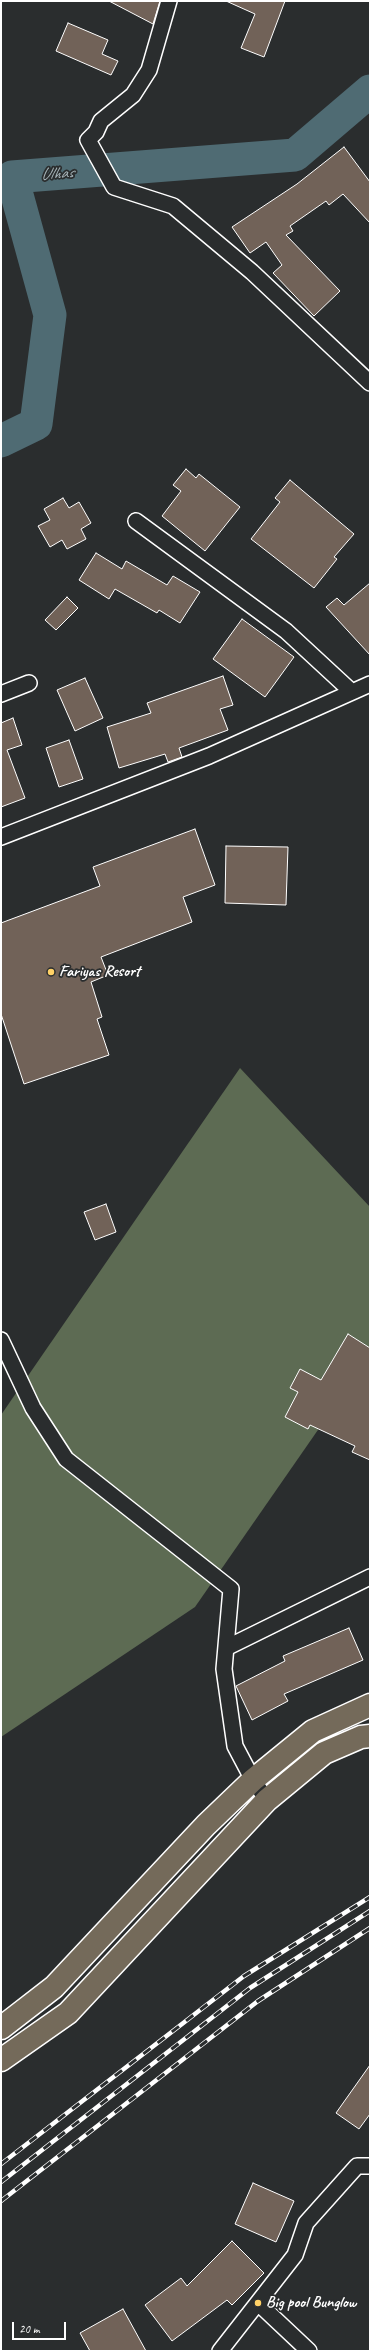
<!DOCTYPE html>
<html>
<head>
<meta charset="utf-8">
<style>
	body { margin:0 }
	#map { position:relative; width:371px; height:2352px; overflow:hidden; background:#2a2d2e; font-family:Caveat,sans-serif }
	canvas { display:block }
	.frame { position:absolute; inset:0; border:2px solid #fff; pointer-events:none }
	.scale { position:absolute; left:12px; top:2322px; width:54px; height:18px; box-sizing:border-box; border:2px solid #fff; border-top:0; padding-left:5px; font-size:12px; line-height:14px; white-space:nowrap; color:#fff; -webkit-text-stroke:3px #2a2d2e; paint-order:stroke }
</style>
</head>
<body>
<div id="map">
<canvas width="371" height="2352"></canvas>
<div class="frame"></div>
<div class="scale">20 m</div>
</div>
<script>
const g = document.querySelector('canvas').getContext('2d');
g.lineJoin = 'round';
function fill(path, color) {
  g.fillStyle = color;
  g.fill(path, 'evenodd');
}
function poly(rows) {
  const path = new Path2D();
  for (const r of rows) {
    path.moveTo(r[0], r[1]);
    for (let i = 2; i < r.length; i += 2) path.lineTo(r[i], r[i + 1]);
  }
  return path;
}
function stroke(path, color, width, dash) {
  g.strokeStyle = color;
  g.lineWidth = width;
  g.lineCap = dash ? 'butt' : 'round';
  g.setLineDash(dash || []);
  g.stroke(path);
}
function drawText(font, color, halo, rows, align = 'center') {
  g.font = font + ' Caveat,sans-serif';
  g.lineWidth = 3.5;
  g.setLineDash([]);
  g.textBaseline = 'middle';
  g.strokeStyle = halo;
  g.fillStyle = color;
  for (const [text, x, y, turn = 0] of rows) {
    g.save();
    g.translate(x, y);
    g.rotate((+turn || 0) * Math.PI / 180);
    g.textAlign = isNaN(turn) ? turn : align;
    if (halo) g.strokeText(text, 0, 0);
    g.fillText(text, 0, 0);
    g.restore();
  }
}
const green = poly([
	[240,1068,370,1207,370,1355,195,1607,1,1737,1,1415]
]);
const river = poly([
	[1,441,36,424,50,315,12,177,295,155,370,91]
]);
const building = poly([
	[109,1,160,1,153,24,109,1],
	[226,1,285,1,264,57,241,48,255,14,226,1],
	[68,23,108,40,102,54,118,61,111,75,56,51,68,23],
	[344,147,370,182,370,223,343,194,329,205,326,201,290,226,293,231,286,235,340,291,314,316,273,273,282,265,266,242,250,253,232,227,297,184,344,147],
	[186,469,196,478,199,474,240,507,205,551,162,516,181,491,173,485,186,469],
	[290,480,354,534,334,557,337,559,314,588,251,539,280,502,275,498,290,480],
	[63,498,69,508,79,502,91,523,81,529,86,539,67,549,62,540,50,547,38,526,50,520,44,509,63,498],
	[96,553,122,569,126,561,167,585,173,576,200,592,180,623,159,610,157,613,115,589,109,599,79,580,96,553],
	[370,583,370,655,326,607,337,598,344,605,370,583],
	[67,597,78,608,56,630,45,620,67,597],
	[242,619,294,657,265,697,213,659,242,619],
	[223,676,233,705,220,709,228,730,179,748,182,757,168,762,165,754,119,768,107,727,151,713,147,703,223,676],
	[85,678,103,718,75,731,57,690,85,678],
	[13,718,22,745,7,750,25,798,1,807,1,723,13,718],
	[69,740,83,779,59,787,46,748,69,740],
	[195,829,215,885,183,897,192,922,101,957,108,975,91,982,102,1017,97,1019,109,1055,24,1084,1,1014,1,923,100,886,93,867,195,829],
	[226,846,288,847,286,905,225,903,226,846],
	[106,1204,116,1232,95,1240,84,1212,106,1204],
	[348,1334,370,1348,370,1460,352,1452,355,1446,310,1425,308,1429,285,1417,298,1392,290,1388,300,1369,321,1380,348,1334],
	[349,1628,363,1660,284,1694,288,1701,252,1720,236,1686,285,1661,283,1656,349,1628],
	[370,2065,370,2114,359,2129,336,2113,370,2065],
	[253,2183,294,2201,276,2242,235,2224,253,2183],
	[232,2241,264,2273,232,2305,227,2300,172,2341,145,2305,181,2278,187,2286,232,2241],
	[123,2309,146,2351,90,2351,80,2333,123,2309]
]);
const minor = poly([
	[169,1,149,70,133,95,101,121,96,132,88,140,114,187,173,206,252,272,370,383],
	[136,521,286,631,352,692],
	[1,694,29,683],
	[1,837,209,756,370,684],
	[1,1340,33,1408,66,1459,231,1589,224,1669,235,1746,253,1780,267,1800],
	[226,1648,370,1577],
	[258,2303,309,2351],
	[220,2351,295,2255,306,2223,357,2166,370,2166]
]);
const trunk = poly([
	[1,2028,54,1987,206,1825,253,1780,313,1731,370,1705],
	[1,2060,68,2013,267,1800,324,1753,361,1737,370,1736]
]);
const rail = poly([
	[1,2164,244,1976,370,1897],
	[1,2182,250,1988,370,1911],
	[1,2201,258,2001,370,1928]
]);
const markers = [
	[51,972,4,"#ffd166"],
	[258,2303,4,"#ffd166"]
];
const poiNames = [
	["Fariyas Resort",59,972],
	["Big pool Bunglow",266,2303]
];
const waterNames = [
	["Ulhas",57,174,-4]
];
fill(green, '#5d6b53');
stroke(river, '#4f6b73', 33);
fill(building, '#716258');
stroke(building, '#fff', 1);
stroke(minor, '#fff', 18);
stroke(trunk, '#fff', 25);
stroke(minor, '#2a2d2e', 15);
stroke(trunk, '#746a5a', 22);
stroke(rail, '#fff', 4.5);
stroke(rail, '#2a2d2e', 3, [9]);
for (const [x, y, r, color] of markers) {
  const dot = new Path2D();
  dot.arc(x, y, r, 0, 2 * Math.PI);
  g.fillStyle = color;
  g.fill(dot);
  stroke(dot, '#2a2d2e', 1.5);
}
drawText('bold 16px', '#fff', '#2a2d2e', poiNames, 'left');
drawText('italic 17px', '#a7b5b9', '#2a2d2e', waterNames);
</script>
</body>
</html>
